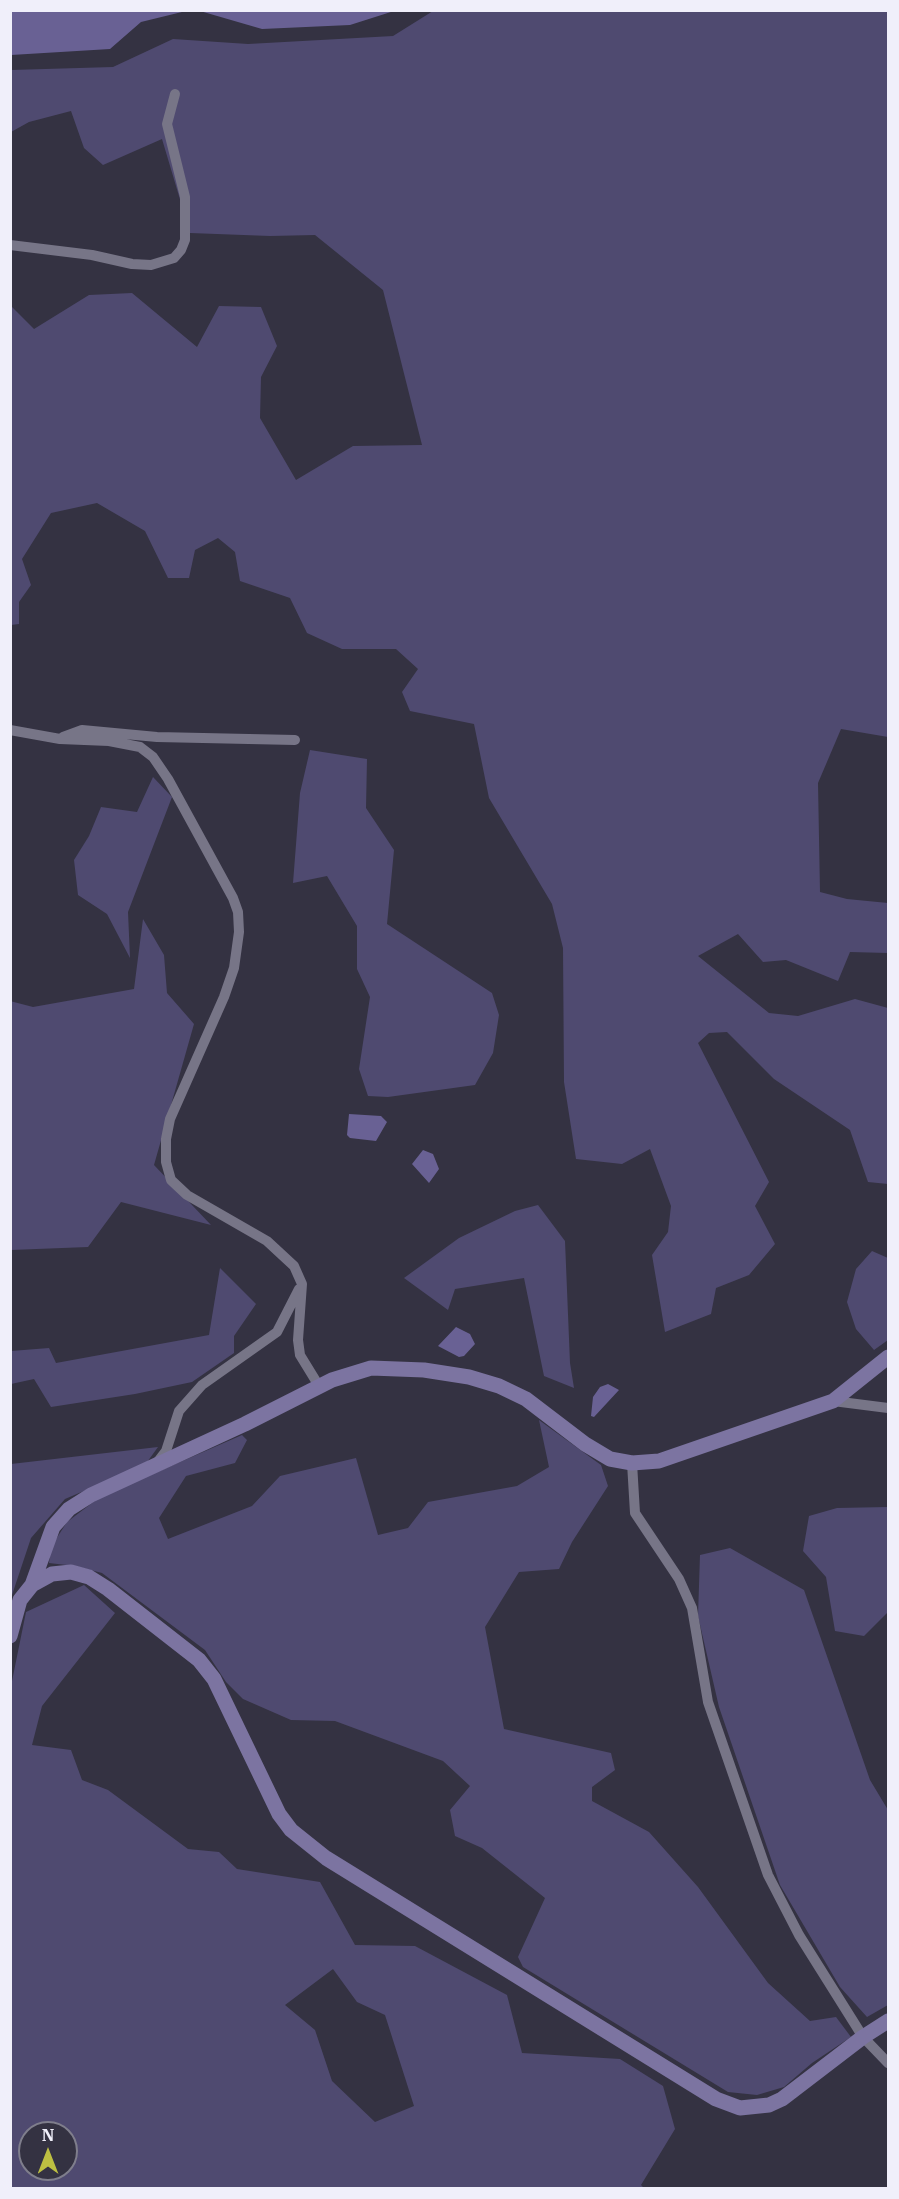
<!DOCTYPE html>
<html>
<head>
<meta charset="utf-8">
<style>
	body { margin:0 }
	#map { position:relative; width:899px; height:2199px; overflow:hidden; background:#343242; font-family:"IBM Plex Serif",serif }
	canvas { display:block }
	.frame { position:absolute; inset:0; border:12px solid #f0effa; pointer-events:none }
	.north { position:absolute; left:18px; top:2121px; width:60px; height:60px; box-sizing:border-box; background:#343242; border:2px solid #7f7e8c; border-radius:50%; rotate:0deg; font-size:16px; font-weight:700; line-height:24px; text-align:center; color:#f0effa }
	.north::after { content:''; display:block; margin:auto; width:21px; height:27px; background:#bdbf42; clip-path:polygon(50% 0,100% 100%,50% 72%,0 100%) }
</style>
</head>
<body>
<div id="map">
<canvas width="899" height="2199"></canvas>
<div class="frame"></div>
<div class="north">N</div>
</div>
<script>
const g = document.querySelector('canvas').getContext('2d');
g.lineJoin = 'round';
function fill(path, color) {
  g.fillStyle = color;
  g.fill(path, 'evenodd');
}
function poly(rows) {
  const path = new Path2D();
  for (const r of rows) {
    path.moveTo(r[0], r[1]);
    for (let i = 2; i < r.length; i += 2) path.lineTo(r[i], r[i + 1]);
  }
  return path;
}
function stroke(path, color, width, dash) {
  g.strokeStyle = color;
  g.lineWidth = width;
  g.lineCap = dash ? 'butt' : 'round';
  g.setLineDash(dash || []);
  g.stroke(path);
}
const green = poly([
	[433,11,888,11,888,737,841,729,818,783,820,892,847,899,888,903,888,953,850,952,838,981,786,960,763,962,738,934,698,956,769,1013,798,1016,855,999,888,1008,888,1184,868,1182,850,1130,774,1079,727,1032,709,1033,698,1043,769,1182,755,1206,775,1244,749,1275,716,1288,711,1314,665,1332,652,1255,668,1232,671,1206,650,1149,622,1164,576,1159,564,1082,563,948,552,904,489,798,474,724,410,711,402,692,418,669,396,649,342,649,307,633,290,598,240,581,235,552,218,538,195,550,189,578,168,578,145,531,97,503,51,513,22,559,31,585,19,602,19,624,11,625,10,305,34,329,89,295,132,293,197,347,219,306,261,307,277,346,261,377,260,418,296,480,353,446,422,445,383,290,315,235,270,236,190,233,162,139,103,165,84,148,71,111,29,122,11,132,11,70,113,67,173,39,248,44,393,36],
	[310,750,367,759,366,808,394,850,387,924,492,993,499,1015,493,1053,475,1085,388,1097,368,1096,359,1069,370,997,357,969,357,926,327,876,293,883,300,793],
	[153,777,172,797,128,912,130,958,107,914,78,895,74,860,89,836,101,807,137,812],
	[143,919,164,955,167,993,194,1024,154,1165,211,1225,121,1202,88,1247,11,1250,10,1001,33,1007,134,989],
	[538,1205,565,1241,570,1363,574,1388,544,1376,524,1278,455,1289,448,1310,404,1278,459,1238,515,1211],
	[872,1251,888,1258,888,1340,874,1350,856,1329,847,1302,856,1269],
	[220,1268,256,1304,234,1336,234,1353,192,1382,135,1394,51,1407,34,1379,11,1384,11,1351,49,1348,56,1363,209,1335],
	[539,1420,601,1465,608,1486,572,1542,559,1569,519,1572,485,1627,504,1729,611,1753,615,1770,592,1787,592,1801,649,1832,698,1887,768,1983,810,2021,836,2017,851,2037,812,2063,784,2087,757,2095,728,2092,523,1967,518,1957,545,1898,482,1848,455,1836,450,1810,470,1786,443,1761,335,1721,291,1720,243,1699,226,1682,205,1650,102,1573,75,1566,49,1563,51,1547,67,1522,100,1497,242,1435,247,1440,235,1463,186,1476,159,1518,168,1539,252,1506,280,1476,356,1458,378,1535,408,1528,428,1502,517,1486,549,1467],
	[158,1447,145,1465,65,1499,31,1538,11,1598,11,1464],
	[888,1507,888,1612,864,1636,835,1631,826,1577,803,1551,809,1516,837,1508],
	[730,1548,804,1590,870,1780,888,1810,888,2005,867,2017,840,1987,780,1885,719,1707,698,1616,700,1555],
	[84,1585,115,1613,42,1706,32,1745,71,1750,82,1780,108,1790,188,1849,219,1852,237,1869,320,1882,355,1945,415,1946,507,1995,522,2053,620,2059,663,2086,675,2129,641,2185,644,2188,11,2188,11,1686,26,1612],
	[333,1969,357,2002,385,2015,414,2106,375,2122,332,2081,315,2030,285,2005],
	[30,2133,66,2133,66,2169,30,2169]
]);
const water = poly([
	[11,10,185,10,186,11,141,22,110,49,11,55],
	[200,11,394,10,394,11,350,25,262,29],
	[349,1114,381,1116,387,1122,376,1141,350,1138,347,1135],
	[423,1150,433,1154,439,1169,429,1183,412,1164],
	[456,1327,470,1334,475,1344,464,1356,459,1357,438,1346],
	[608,1384,619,1390,594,1417,591,1416,593,1397,600,1387]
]);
const street = poly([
	[10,245,92,255,132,264,151,265,174,258,181,250,185,240,185,197,167,124,175,94],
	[10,730,60,739,109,741,140,747,153,757,168,779,233,898,238,912,239,932,234,968,224,997,170,1119,166,1139,166,1162,171,1180,187,1195,267,1241,294,1266,302,1284,298,1340,300,1355,319,1386],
	[63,737,82,730,157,737,295,740],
	[833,1401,888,1408],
	[632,1463,635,1513,679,1579,692,1608,708,1702,768,1875,799,1935,863,2037,888,2063],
	[156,1464,166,1451,179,1411,202,1385,277,1332,299,1289]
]);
const secondary = poly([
	[32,1585,53,1527,69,1509,91,1495,245,1424,332,1380,371,1368,424,1370,469,1377,499,1386,526,1399,585,1444,610,1459,632,1463,659,1461,833,1401,888,1357],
	[10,1636,20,1600,32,1585,52,1574,71,1572,89,1577,108,1589,199,1660,214,1679,279,1814,291,1830,326,1858,716,2099,740,2108,769,2105,782,2099,863,2037,888,2021]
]);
fill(green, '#4f4a70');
fill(water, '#696194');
stroke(street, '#777587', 10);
stroke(secondary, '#7c74a1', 15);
</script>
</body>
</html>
